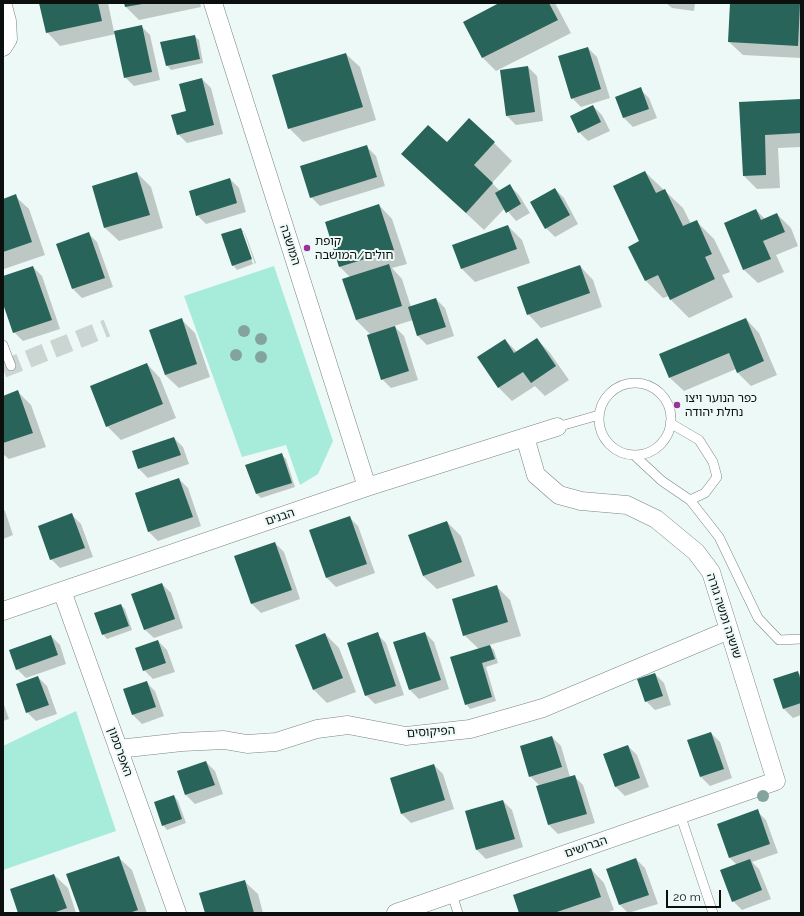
<!DOCTYPE html>
<html>
<head>
<meta charset="utf-8">
<style>
	body { margin:0 }
	#map { position:relative; width:804px; height:916px; overflow:hidden; background:#edf9f6; font-family:Raleway,sans-serif }
	canvas { display:block }
	.frame { position:absolute; inset:0; border:4px solid #0b100f; pointer-events:none }
	.scale { position:absolute; left:666px; top:890px; width:55px; height:18px; box-sizing:border-box; border:2px solid #0b100f; border-top:0; padding-left:5px; font-size:12px; line-height:14px; white-space:nowrap; color:#0b100f; -webkit-text-stroke:3px #edf9f6; paint-order:stroke }
</style>
</head>
<body>
<div id="map">
<canvas width="804" height="916"></canvas>
<div class="frame"></div>
<div class="scale">20 m</div>
</div>
<script>
const g = document.querySelector('canvas').getContext('2d');
g.lineJoin = 'round';
function fill(path, color) {
  g.fillStyle = color;
  g.fill(path, 'evenodd');
}
function poly(rows) {
  const path = new Path2D();
  for (const r of rows) {
    if (r.length === 3) {
      path.moveTo(r[0] + r[2], r[1]);
      path.arc(r[0], r[1], r[2], 0, 2 * Math.PI);
      continue;
    }
    path.moveTo(r[0], r[1]);
    for (let i = 2; i < r.length; i += 2) path.lineTo(r[i], r[i + 1]);
  }
  return path;
}
function stroke(path, color, width, dash) {
  g.strokeStyle = color;
  g.lineWidth = width;
  g.lineCap = dash ? 'butt' : 'round';
  g.setLineDash(dash || []);
  g.stroke(path);
}
function drawText(font, color, halo, rows, align = 'center') {
  g.font = font + ' Raleway,"Noto Sans Hebrew",sans-serif';
  g.lineWidth = 4;
  g.setLineDash([]);
  g.textBaseline = 'middle';
  g.strokeStyle = halo;
  g.fillStyle = color;
  for (const [text, x, y, turn = 0] of rows) {
    g.save();
    g.translate(x, y);
    g.rotate((+turn || 0) * Math.PI / 180);
    g.textAlign = isNaN(turn) ? turn : align;
    if (halo) g.strokeText(text, 0, 0);
    g.fillText(text, 0, 0);
    g.restore();
  }
}
const green = poly([
	[274,266,333,441,318,474,300,485,286,445,242,457,184,296],
	[76,711,116,831,3,870,3,746]
]);
const shadow = poly([
	[40,3,108,3,114,32,141,26,150,35,160,80,134,86,125,77,116,34,60,46,47,32],
	[125,3,200,3,201,7,139,20,126,7],
	[502,3,555,3,571,33,496,71,483,58,465,22],
	[666,3,695,3,694,11,672,8],
	[731,3,800,3,801,4,801,58,743,55,729,42],
	[194,36,199,40,203,63,171,70,167,65],
	[588,48,597,57,610,98,581,107,572,98],
	[346,54,360,67,376,120,303,142,289,128],
	[528,67,537,76,543,121,516,125,507,116],
	[202,79,211,88,223,134,187,143,178,134],
	[640,89,649,98,657,118,633,127,624,118,616,98],
	[801,100,801,147,778,148,780,188,757,189,744,176,740,103],
	[593,106,602,115,610,131,588,141,579,132],
	[494,143,512,161,492,183,500,191,510,186,519,195,530,213,516,221,505,208,484,230,403,154,447,144],
	[367,147,376,156,385,186,320,206,311,197],
	[645,172,683,208,691,224,696,221,714,239,730,272,722,275,733,297,689,318,671,300,669,296,663,298,646,281,640,242],
	[137,173,151,187,163,228,119,241,105,228,93,187],
	[230,179,239,188,246,212,206,224,197,215],
	[555,189,564,198,578,224,555,237,546,228],
	[15,196,29,209,45,255,4,269,3,268,3,200],
	[379,205,392,219,407,264,392,268,402,279,411,307,436,299,445,308,454,336,427,345,418,336,413,320,394,326,404,336,418,380,391,388,382,379,371,335,356,320,344,280,351,278,340,267,326,222],
	[756,210,765,219,777,214,791,228,798,246,776,255,784,272,758,283,744,270,725,223],
	[508,226,522,240,530,263,475,282,462,269,453,246],
	[241,229,245,233,256,263,237,270,233,265],
	[242,232,244,232,255,264,253,264],
	[88,233,97,242,113,287,82,298,73,289],
	[580,266,593,280,602,307,541,328,528,314],
	[33,267,42,276,60,329,23,341,14,332,3,300,3,277],
	[181,319,195,333,210,377,179,388,165,375],
	[746,319,759,333,777,375,751,386,738,373,736,369,684,391,670,378],
	[537,339,550,353,569,380,545,396,535,386,512,401,499,388,505,340,517,352],
	[147,364,160,378,176,418,121,440,107,426],
	[18,392,31,405,46,447,9,459,3,454,3,397],
	[174,438,183,447,189,464,148,478,139,469],
	[281,454,286,459,295,487,261,498,257,494,246,466],
	[179,479,188,488,201,526,158,541,149,532,136,494],
	[3,509,5,511,13,535,3,539],
	[72,515,81,524,93,557,60,568,51,559],
	[349,517,358,526,375,573,336,587,327,578],
	[447,522,461,536,475,576,437,589,423,576],
	[275,543,284,552,300,599,261,613,252,604,236,556],
	[162,584,171,593,183,628,154,638,144,629],
	[497,587,510,600,521,636,489,645,494,650,498,663,486,667,496,701,470,709,466,704,479,649,464,635],
	[121,605,125,609,132,630,107,639,103,634],
	[425,633,434,642,449,689,419,699,410,690,395,643],
	[325,634,339,648,356,692,327,703,313,689],
	[377,634,386,643,404,695,375,704,366,695],
	[51,636,60,645,66,664,26,678,17,669],
	[158,641,167,650,175,672,153,679,144,670],
	[797,672,801,675,801,715,793,718,784,709,774,679],
	[655,674,664,683,671,705,655,710,646,701],
	[38,677,47,686,57,714,36,721,27,712],
	[146,682,155,691,164,716,142,724,133,715],
	[3,702,9,719,3,721],
	[711,733,720,742,732,778,710,786,701,777],
	[552,737,561,746,570,777,574,776,583,785,595,823,558,834,549,825,540,786,530,776],
	[628,746,637,755,649,787,625,796,616,787,604,754],
	[206,762,215,771,223,794,195,804,186,795],
	[434,765,443,774,454,809,411,823,402,814],
	[174,796,178,801,186,823,167,830,163,825],
	[503,801,512,810,523,847,486,859,477,850,466,812],
	[757,811,766,820,778,853,752,862,759,869,771,899,742,910,733,901,737,865,730,858,718,824],
	[118,857,132,870,147,913,81,913],
	[636,859,645,868,658,904,628,913,620,905,608,869],
	[591,869,604,883,614,910,606,913,520,913],
	[54,875,68,888,76,913,19,913],
	[244,881,258,894,263,913,206,913]
]);
const building = poly([
	[39,3,98,3,102,21,46,33],
	[124,3,142,3,142,4,125,7],
	[499,3,549,3,558,20,482,58,463,22],
	[730,3,800,3,798,46,728,42],
	[142,25,152,72,124,78,114,31],
	[195,35,200,59,166,66,160,42],
	[588,47,601,89,571,99,558,56],
	[346,53,363,107,288,129,272,75],
	[528,66,535,112,506,116,500,70],
	[202,78,214,125,177,135,171,115,186,111,179,84],
	[641,87,649,109,623,118,615,97],
	[801,99,801,133,765,135,766,175,743,176,739,102],
	[593,105,601,122,578,133,570,116],
	[469,118,495,142,474,165,493,183,466,213,401,154,428,125,447,142],
	[367,145,377,177,310,198,300,166],
	[645,171,656,193,665,189,683,226,697,220,712,254,705,257,715,279,670,300,658,275,645,281,628,247,639,241,613,186],
	[137,172,150,215,104,228,92,186],
	[230,178,237,203,196,216,189,191],
	[510,184,521,204,506,213,495,193],
	[555,188,570,215,545,229,530,202],
	[16,194,32,242,3,252,3,199],
	[379,204,394,250,339,267,325,222],
	[756,209,761,220,777,213,785,232,763,241,771,259,743,270,724,223],
	[508,225,517,249,461,269,452,245],
	[241,228,252,259,232,266,221,234],
	[89,232,105,278,72,289,56,244],
	[389,264,402,306,356,320,342,279],
	[580,265,590,293,527,315,517,287],
	[33,266,52,320,13,333,3,304,3,276],
	[436,298,446,327,417,336,408,307],
	[182,318,197,364,165,375,149,330],
	[746,318,764,361,737,373,729,353,669,378,659,354],
	[395,326,409,371,381,380,367,335],
	[537,338,556,366,531,383,523,372,498,388,477,357,505,339,514,353],
	[147,363,163,404,106,427,90,386],
	[18,390,33,433,3,443,3,396],
	[174,437,181,455,138,469,132,451],
	[282,453,292,483,256,494,245,465],
	[179,478,193,517,148,532,135,493],
	[72,513,85,548,50,560,38,526],
	[350,516,367,564,326,578,309,530],
	[447,521,462,562,423,576,408,535],
	[275,542,292,590,251,604,234,556],
	[162,583,175,619,144,630,131,594],
	[497,585,508,622,463,636,452,599],
	[121,604,129,626,102,635,94,613],
	[378,632,396,686,365,696,347,643],
	[425,632,441,680,409,690,393,642],
	[325,633,343,678,313,690,295,645],
	[51,635,58,655,16,670,9,650],
	[158,640,166,663,143,671,135,648],
	[490,645,495,659,482,663,492,697,465,705,450,657],
	[798,671,801,681,801,703,783,709,773,679],
	[655,673,663,696,645,702,637,679],
	[38,676,49,705,26,713,16,684],
	[147,681,156,707,132,715,123,689],
	[711,732,724,769,700,777,687,740],
	[552,736,562,767,529,777,520,746],
	[628,745,640,778,615,787,603,754],
	[206,761,215,785,185,795,177,771],
	[434,764,445,800,401,814,390,778],
	[575,775,587,814,548,825,536,786],
	[174,795,182,819,162,826,154,802],
	[503,800,515,839,476,850,465,811],
	[758,809,770,844,729,858,717,824],
	[119,856,138,910,129,913,80,913,66,874],
	[636,858,649,895,619,905,606,869],
	[750,859,762,890,732,902,720,870],
	[591,868,601,897,554,913,519,913,513,895],
	[54,874,67,908,53,913,18,913,10,889],
	[245,880,254,913,205,913,199,893]
]);
const streetTunnel = poly([
	[3,369,107,328]
]);
const lane = poly([
	[3,345,11,366],
	[635,419,36],
	[557,427,599,415],
	[634,455,662,481,690,500,705,493,717,477,713,462,699,440,670,423],
	[690,500,719,537,758,618,779,640,801,639],
	[680,814,713,913],
	[452,894,458,913]
]);
const street = poly([
	[213,3,367,487],
	[3,6,7,21,8,39,3,47],
	[62,591,177,913],
	[3,611,367,487,557,427],
	[118,749,182,742,224,740,247,744,276,742,317,729,348,725,406,736,470,729,543,708,729,630],
	[396,913,776,781,711,572,696,552,656,519,627,505,581,501,559,495,536,475,525,437]
]);
const trees = [
	[244,331],
	[261,339],
	[236,355],
	[261,357],
	[763,796]
];
const markers = [
	[307,248,4,"#993398"],
	[677,405,4,"#993398"]
];
const poiNames = [
	["קופת",315,241],
	["חולים/המושבה",315,255],
	["כפר הנוער ויצו",685,398],
	["נחלת יהודה",685,412]
];
const streetNames = [
	["המושבה",290,245,72],
	["הבנים",280,517,-19],
	["שושנה ומשה גורה",724,616,72],
	["הפיקוסים",431,732,-4],
	["האפרסמון",120,752,70],
	["הברושים",586,847,-19]
];
fill(green, '#a7ebdb');
fill(shadow, '#0003');
fill(building, '#286459');
stroke(streetTunnel, '#cbd6d3', 18, [18, 9]);
stroke(lane, '#7a8582', 10);
stroke(street, '#7a8582', 19);
stroke(lane, '#fff', 9);
stroke(street, '#fff', 18);
g.fillStyle = '#83a49d';
for (const [x, y] of trees) {
  g.beginPath();
  g.arc(x, y, 6, 0, 2 * Math.PI);
  g.fill();
}
for (const [x, y, r, color] of markers) {
  const dot = new Path2D();
  dot.arc(x, y, r, 0, 2 * Math.PI);
  g.fillStyle = color;
  g.fill(dot);
  stroke(dot, '#edf9f6', 1.5);
}
drawText('12px', '#0b100f', '#edf9f6', poiNames, 'left');
drawText('12px', '#0b100f', '#edf9f6', streetNames);
</script>
</body>
</html>
